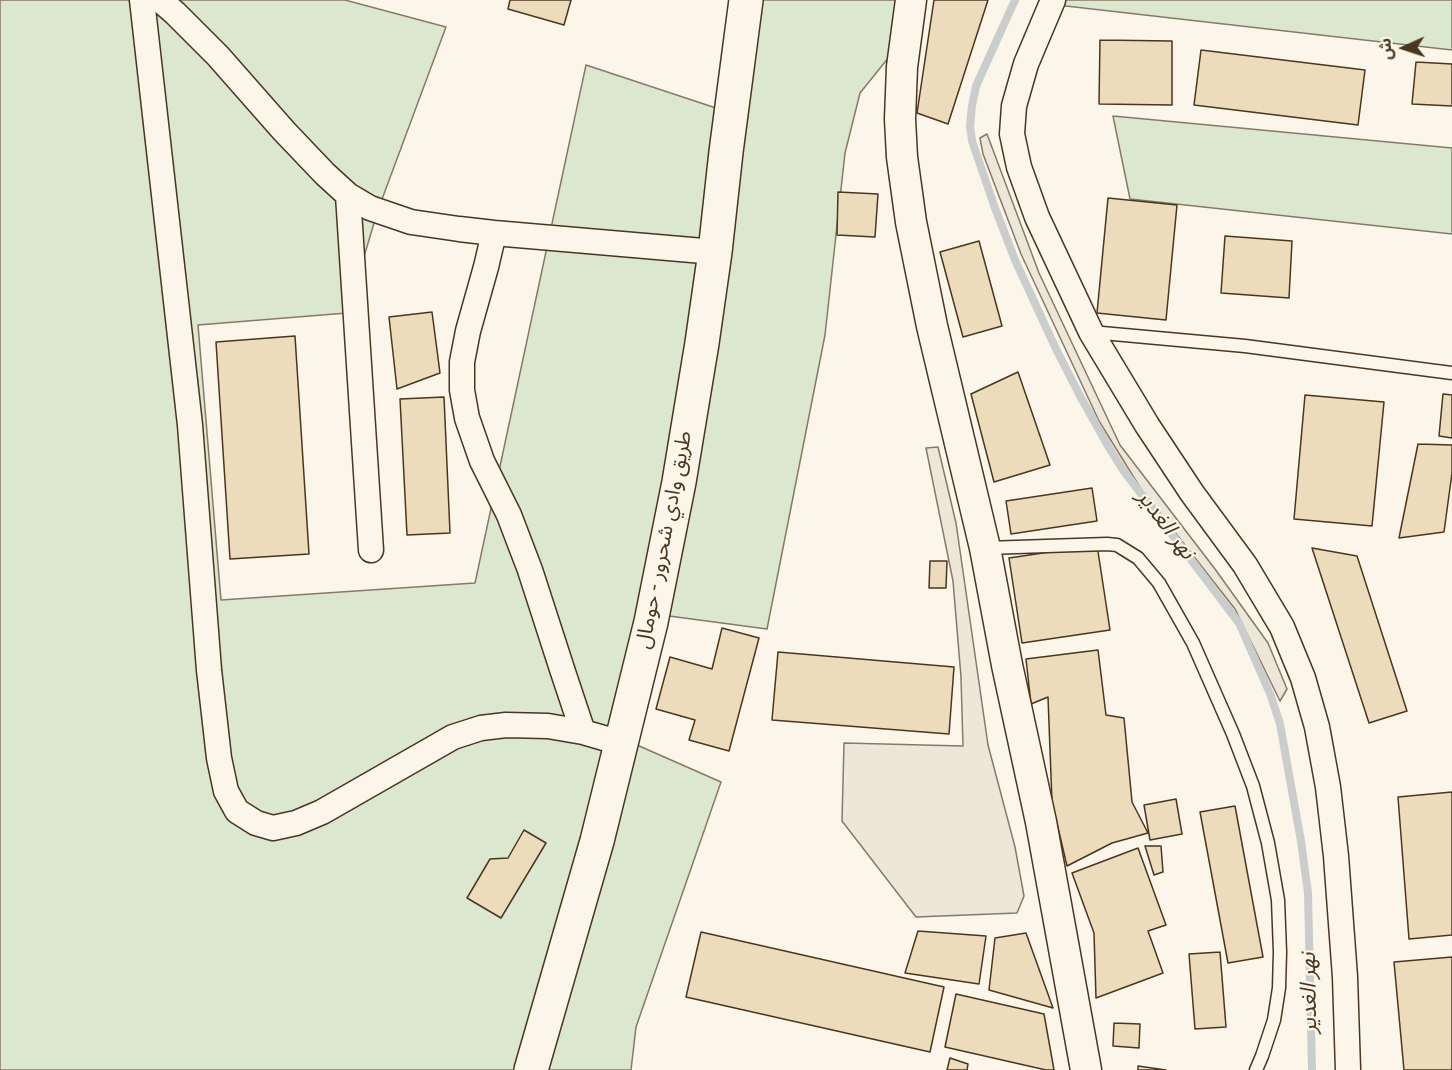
<!DOCTYPE html>
<html>
<head>
<meta charset="utf-8">
<style>
	body { margin:0 }
	#map { position:relative; width:1452px; height:1070px; overflow:hidden; background:#fbf6e9; font-family:Roboto,"Noto Sans Arabic",sans-serif }
	canvas { display:block }
	.north { position:absolute; left:1374px; top:18px; width:60px; height:60px; -webkit-text-stroke:4px #fbf6e9; paint-order:stroke; rotate:267deg; font-size:16px; font-weight:700; line-height:24px; text-align:center; color:#4a3520 }
	.north::after { content:''; display:block; margin:auto; width:21px; height:27px; background:#4a3520; clip-path:polygon(50% 0,100% 100%,50% 72%,0 100%) }
</style>
</head>
<body>
<div id="map">
<canvas width="1452" height="1070"></canvas>
<div class="north">ش</div>
</div>
<script>
const g = document.querySelector('canvas').getContext('2d');
g.lineJoin = 'round';
function fill(path, color) {
  g.fillStyle = color;
  g.fill(path, 'evenodd');
}
function poly(rows) {
  const path = new Path2D();
  for (const r of rows) {
    path.moveTo(r[0], r[1]);
    for (let i = 2; i < r.length; i += 2) path.lineTo(r[i], r[i + 1]);
  }
  return path;
}
function stroke(path, color, width, dash) {
  g.strokeStyle = color;
  g.lineWidth = width;
  g.lineCap = dash ? 'butt' : 'round';
  g.setLineDash(dash || []);
  g.stroke(path);
}
function drawText(font, color, halo, rows, align = 'center') {
  g.font = font + ' Roboto,"Noto Sans Arabic",sans-serif';
  g.lineWidth = 4.5;
  g.setLineDash([]);
  g.textBaseline = 'middle';
  g.strokeStyle = halo;
  g.fillStyle = color;
  for (const [text, x, y, turn = 0] of rows) {
    g.save();
    g.translate(x, y);
    g.rotate((+turn || 0) * Math.PI / 180);
    g.textAlign = isNaN(turn) ? turn : align;
    if (halo) g.strokeText(text, 0, 0);
    g.fillText(text, 0, 0);
    g.restore();
  }
}
const green = poly([
	[0,0,345,0,446,27,378,210,347,313,198,325,221,600,475,583,586,65,722,110,746,0,897,0,889,57,860,93,845,153,825,335,767,629,669,616,637,745,721,782,636,1027,631,1070,0,1070,0,0],
	[1055,0,1452,0,1452,50,1057,5,1055,0],
	[1113,116,1452,148,1452,234,1130,199,1113,116]
]);
const parking = poly([
	[987,134,1039,273,1120,445,1215,569,1268,643,1287,689,1280,701,1235,609,1141,489,1099,421,1021,254,983,154,980,138,987,134],
	[938,447,956,523,988,745,1015,847,1024,896,1017,913,916,917,842,821,844,743,963,746,961,677,953,581,926,448,938,447]
]);
const stream = poly([
	[1015,0,976,86,972,106,970,126,972,141,995,208,1015,260,1056,349,1079,394,1108,446,1123,470,1239,623,1271,696,1280,724,1301,841,1308,893,1312,1070]
]);
const building = poly([
	[510,0,571,0,564,25,508,9,510,0],
	[934,0,988,0,948,124,917,113,934,0],
	[1100,40,1172,41,1172,105,1099,104,1100,40],
	[1201,50,1365,70,1358,125,1194,105,1201,50],
	[1416,62,1452,64,1452,106,1412,104,1416,62],
	[838,192,878,194,875,237,837,235,838,192],
	[1108,198,1177,205,1166,320,1097,313,1108,198],
	[1225,236,1292,241,1289,298,1221,293,1225,236],
	[979,241,1002,326,963,337,940,252,979,241],
	[432,312,440,373,397,389,389,317,432,312],
	[295,336,309,554,230,559,216,342,295,336],
	[1018,372,1050,465,994,482,971,394,1018,372],
	[1443,394,1452,395,1452,438,1439,436,1443,394],
	[1305,395,1384,402,1372,526,1294,519,1305,395],
	[444,397,450,533,407,535,400,399,444,397],
	[1418,444,1452,445,1452,473,1444,532,1399,538,1418,444],
	[1092,488,1097,521,1011,534,1006,501,1092,488],
	[1097,545,1110,630,1022,643,1009,558,1097,545],
	[1312,548,1357,556,1407,711,1369,723,1312,548],
	[930,561,947,561,946,588,929,588,930,561],
	[722,628,759,638,729,751,689,740,695,720,656,709,670,657,712,669,722,628],
	[1098,650,1106,715,1124,718,1132,802,1148,833,1112,843,1067,866,1052,802,1048,697,1031,704,1026,659,1098,650],
	[778,652,954,667,949,734,772,720,778,652],
	[1452,792,1452,935,1409,939,1398,797,1452,792],
	[1176,799,1182,834,1150,840,1144,805,1176,799],
	[1235,806,1263,957,1228,963,1200,812,1235,806],
	[524,830,546,843,501,918,467,898,490,859,508,858,524,830],
	[1145,846,1161,846,1163,872,1154,875,1145,846],
	[1138,848,1166,925,1148,931,1163,973,1096,998,1094,933,1072,873,1138,848],
	[918,931,986,936,979,984,905,973,918,931],
	[701,932,944,987,930,1052,686,997,701,932],
	[1026,933,1053,1008,989,990,995,938,1026,933],
	[1220,952,1226,1027,1195,1029,1189,954,1220,952],
	[1452,957,1452,1070,1404,1070,1394,962,1452,957],
	[956,994,1044,1014,1054,1070,1046,1070,945,1047,956,994],
	[1114,1023,1140,1024,1139,1048,1113,1046,1114,1023],
	[950,1058,968,1064,967,1070,947,1070,950,1058],
	[1138,1066,1166,1070,1138,1070,1138,1066]
]);
const service = poly([
	[1091,332,1245,346,1452,373],
	[986,548,1107,544,1117,545,1138,558,1159,583,1193,643,1233,734,1253,786,1268,843,1278,900,1280,952,1279,988,1274,1020,1262,1056,1256,1070]
]);
const minor = poly([
	[142,0,190,425,209,670,219,758,226,791,237,811,256,823,273,828,296,823,322,812,453,737,481,728,506,725,548,726,583,732,621,743],
	[160,0,175,13,218,56,284,131,325,174,348,195,370,208,411,222,459,229,494,233,715,252],
	[1053,0,1026,64,1014,106,1012,134,1019,167,1037,217,1091,332,1147,425,1192,493,1245,565,1282,627,1303,678,1317,727,1328,787,1336,856,1345,977,1348,1070],
	[348,195,371,550],
	[494,233,486,267,468,331,462,362,462,390,467,418,482,461,509,515,530,570,562,669,583,732]
]);
const tertiary = poly([
	[911,0,902,67,900,119,902,157,911,222,932,326,985,548,1007,665,1041,822,1086,1070]
]);
const secondary = poly([
	[531,1070,597,841,651,622,679,482,702,343,715,252,726,152,746,0]
]);
const streetNames = [
	["طريق وادي شحرور - حومال",665,540,-79]
];
const waterNames = [
	["نهر الغدير",1165,525,53],
	["نهر الغدير",1310,993,-91]
];
fill(green, '#dce7d0');
stroke(green, '#887966', 1.5);
fill(parking, '#ede7d9');
stroke(parking, '#887966', 1.5);
stroke(stream, '#c9cecd', 8);
fill(building, '#ecdcbc');
stroke(building, '#4a3520', 1.5);
stroke(service, '#4a3520', 15);
stroke(minor, '#4a3520', 27);
stroke(tertiary, '#4a3520', 33);
stroke(secondary, '#4a3520', 36);
stroke(service, '#fbf6e9', 12);
stroke(minor, '#fbf6e9', 24);
stroke(tertiary, '#fbf6e9', 30);
stroke(secondary, '#fbf6e9', 33);
drawText('21px', '#4a3520', '#fbf6e9', streetNames);
drawText('italic 22px', '#4a3520', '#fbf6e9', waterNames);
</script>
</body>
</html>
